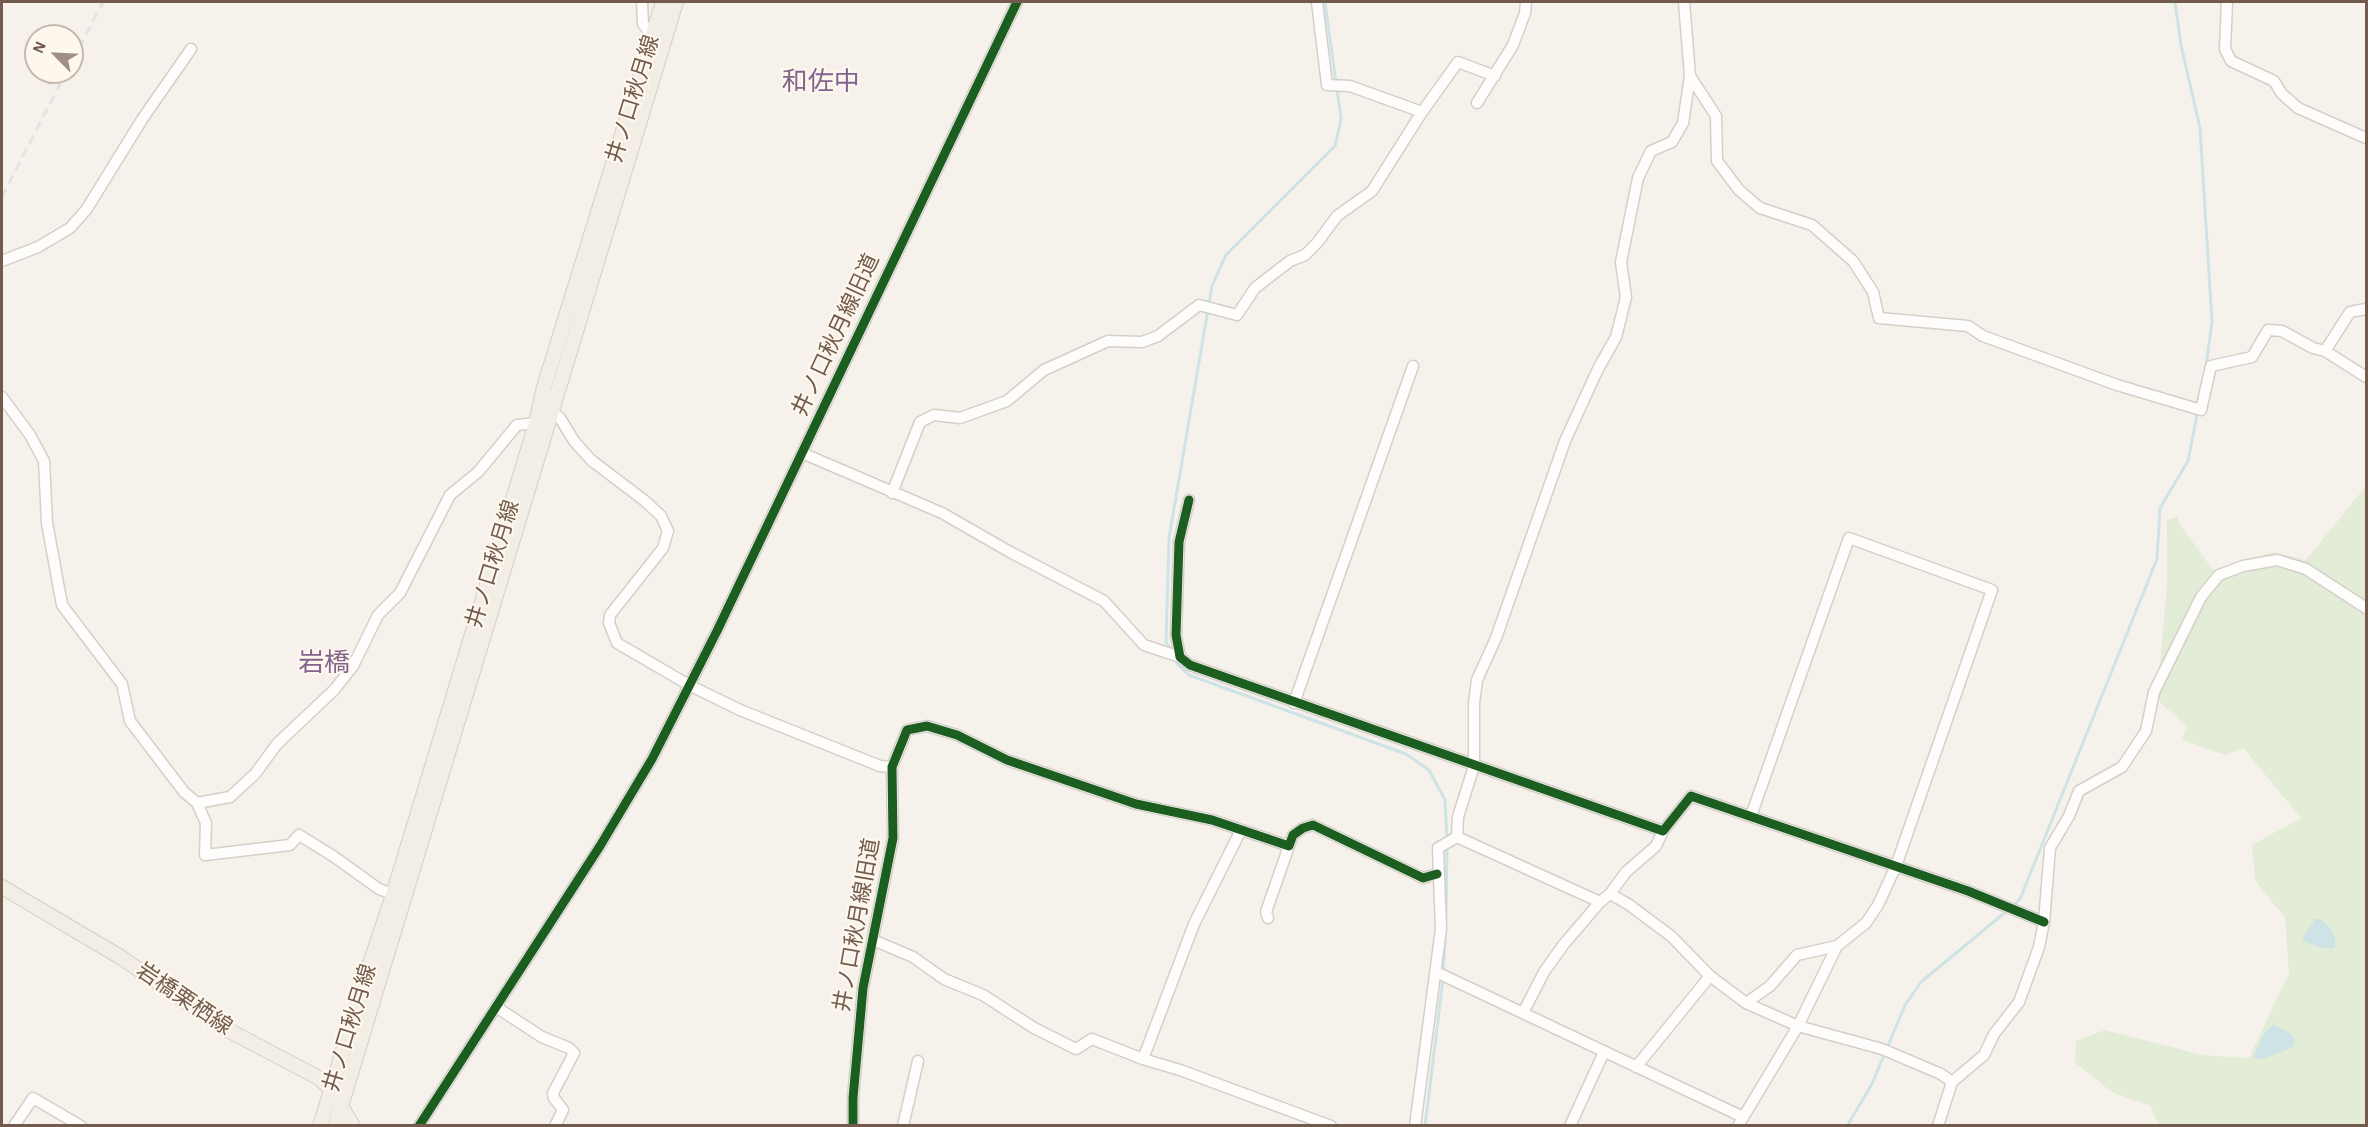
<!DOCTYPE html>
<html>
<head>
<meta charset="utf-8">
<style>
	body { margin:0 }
	#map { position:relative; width:2368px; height:1127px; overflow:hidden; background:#f6f2eb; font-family:"Alegreya Sans",sans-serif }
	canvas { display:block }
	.frame { position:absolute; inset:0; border:3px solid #725b4d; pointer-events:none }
	.north { position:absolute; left:24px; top:24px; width:60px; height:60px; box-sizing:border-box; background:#fef7ed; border:2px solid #c6b9ad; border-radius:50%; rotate:294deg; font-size:16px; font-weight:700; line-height:24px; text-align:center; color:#725b4d }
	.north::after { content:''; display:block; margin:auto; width:21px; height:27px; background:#a09084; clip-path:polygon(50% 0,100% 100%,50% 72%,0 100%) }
</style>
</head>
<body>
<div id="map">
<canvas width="2368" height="1127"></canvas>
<div class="frame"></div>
<div class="north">N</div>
</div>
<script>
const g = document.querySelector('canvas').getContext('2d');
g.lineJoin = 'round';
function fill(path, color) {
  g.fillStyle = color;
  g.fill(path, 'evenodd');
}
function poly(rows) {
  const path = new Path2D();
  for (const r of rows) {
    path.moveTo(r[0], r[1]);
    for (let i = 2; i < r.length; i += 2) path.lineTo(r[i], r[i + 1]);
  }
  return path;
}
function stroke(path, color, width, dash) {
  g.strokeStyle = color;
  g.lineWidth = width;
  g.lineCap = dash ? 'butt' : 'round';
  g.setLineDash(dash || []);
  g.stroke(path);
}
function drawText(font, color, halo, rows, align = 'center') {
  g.font = font + ' "Alegreya Sans","Noto Sans JP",sans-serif';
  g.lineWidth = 4.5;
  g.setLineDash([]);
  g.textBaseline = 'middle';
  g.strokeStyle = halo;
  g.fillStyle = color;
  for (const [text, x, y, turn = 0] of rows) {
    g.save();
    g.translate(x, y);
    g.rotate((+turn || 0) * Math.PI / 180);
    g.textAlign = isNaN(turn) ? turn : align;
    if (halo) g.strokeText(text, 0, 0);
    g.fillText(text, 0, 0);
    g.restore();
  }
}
const green = poly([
	[2366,486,2366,1125,2159,1125,2150,1106,2112,1092,2075,1063,2076,1041,2105,1030,2202,1055,2249,1058,2289,973,2285,918,2255,880,2252,845,2301,818,2244,749,2225,755,2182,740,2187,727,2157,699,2167,584,2167,520,2177,517,2182,527,2213,570,2273,552,2306,560]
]);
const water = poly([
	[2315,919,2320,919,2331,929,2335,937,2335,948,2323,948,2303,941,2303,938],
	[2273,1025,2290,1033,2295,1040,2292,1048,2262,1059,2256,1059,2254,1056,2265,1032]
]);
const stream = poly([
	[1325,2,1336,83],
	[2175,2,2181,45,2200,128,2212,322,2206,366],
	[1170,650,1166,642,1169,538,1212,286,1226,255,1335,146,1341,119,1337,89],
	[1174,658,1178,665,1189,675,1406,754,1429,770,1445,800,1447,838],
	[2013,906,2020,899,2157,559,2160,508,2188,461,2198,410],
	[1446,919,1447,845],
	[1443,973,1445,940],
	[1425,1126,1443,979],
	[1847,1126,1872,1084,1905,1005,1921,982,2008,910]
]);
const minor = poly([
	[642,2,643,24,652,35,659,37],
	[1317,2,1327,85,1350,86,1422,112],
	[2227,2,2225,49,2231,61,2274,81,2282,94,2298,108,2366,138],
	[1690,76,1716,116,1717,161,1739,190,1760,208,1812,225,1853,261,1873,292,1879,318,1968,326,1983,336,2117,385,2201,410,2211,366,2252,357,2268,330,2282,331,2313,348,2325,351,2366,377],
	[1477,103,1513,45,1525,13,1526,2],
	[2,261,38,247,70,228,86,210,143,118,191,49],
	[2325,351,2350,312,2366,309],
	[2,397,30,435,44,461,47,523,62,605,122,684,130,721,184,792,197,803,206,823,205,855,290,845,299,835,333,856,379,889,400,897],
	[547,407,560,418,574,441,591,460,645,501,661,516,668,531,663,548,610,615,609,623,617,643,689,685,740,710,880,766,892,767],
	[802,453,942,513,1010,552,1104,601,1144,645,1180,657],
	[892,493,920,422,934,415,960,418,1007,401,1044,370,1108,341,1142,342,1158,336,1199,305,1237,315,1255,288,1290,261,1305,255,1317,243,1337,216,1372,191,1422,112,1458,62,1495,76],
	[1189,500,1179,542,1176,635,1180,657,1190,665,1663,831,1691,796,1968,891,2044,922],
	[1294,703,1413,366],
	[197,803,230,797,255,774,277,744,334,690,353,666,378,615,400,593,450,495,478,472,517,425,536,423],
	[1457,837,1458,817,1474,766,1474,703,1477,680,1496,638,1565,441,1598,369,1616,337,1626,297,1621,262,1638,178,1651,151,1672,142,1683,123,1690,76,1684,2],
	[1610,894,1628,904,1671,936,1710,976,1746,1003,1798,1026,1882,1049,1941,1074,1952,1082],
	[1268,918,1266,912,1290,843],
	[873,940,913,957,944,979,983,995,1034,1028,1076,1049,1092,1039,1143,1059,1180,1070,1331,1126],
	[1436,972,1743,1117],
	[1746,1003,1770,986,1797,955,1837,946],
	[496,1007,542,1037,569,1048,574,1053,553,1093,554,1098,563,1110,555,1126],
	[1523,1013,1544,972,1564,944,1600,902,1610,894,1626,872,1656,846,1663,831],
	[1143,1059,1194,924,1241,830],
	[1636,1067,1710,976],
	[14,1126,33,1098,81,1126],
	[419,1126,600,846,652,759,717,631,1017,2],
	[853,1126,853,1098,863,988,893,838,892,767,907,730,927,726,957,735,1007,760,1136,804,1212,820,1289,846,1293,835,1303,828,1313,825,1423,878,1437,874],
	[903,1126,918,1061],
	[1415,1126,1441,929,1438,848,1457,837,1600,902],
	[1570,1126,1604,1052],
	[1738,1126,1798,1026,1837,946,1866,923,1878,905,1896,866,1992,590,1849,538,1751,816],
	[1938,1126,1952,1082,1984,1055,1994,1034,2019,1002,2039,947,2044,922,2050,848,2069,816,2079,791,2122,767,2146,731,2154,692,2201,597,2219,575,2243,566,2277,560,2306,569,2366,608]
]);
const major = poly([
	[2,887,122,958,224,1028,319,1078,331,1089,353,1126],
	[320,1126,364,982,393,895,536,423,544,387,663,2],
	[335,1126,676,2]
]);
const rail = poly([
	[72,61,103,2],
	[2,197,66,72]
]);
const cycleway = poly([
	[1189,500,1179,542,1176,635,1180,657,1190,665,1663,831,1691,796,1968,891,2044,922],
	[419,1126,600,846,652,759,717,631,1017,2],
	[853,1126,853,1098,863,988,893,838,892,767,907,730,927,726,957,735,1007,760,1136,804,1212,820,1289,846,1293,835,1303,828,1313,825,1423,878,1437,874]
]);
const streetNames = [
	["井ノ口秋月線",633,99,-73],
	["井ノ口秋月線旧道",836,335,-65],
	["井ノ口秋月線",493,564,-73],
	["井ノ口秋月線旧道",857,925,-80],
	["岩橋栗栖線",184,999,34],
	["井ノ口秋月線",350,1028,-73]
];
const quarterNames = [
	["和佐中",821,82],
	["岩橋",324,663]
];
fill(green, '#e2ecd7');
fill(water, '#cde3e5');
stroke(stream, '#cde3e5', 3);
stroke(minor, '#d5cfc9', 13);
stroke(major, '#d5cdc7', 16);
stroke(minor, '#fefdfc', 10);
stroke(major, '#f2eee6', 14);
stroke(rail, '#e4e2e4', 3, [9, 6]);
stroke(cycleway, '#1b5e20', 9);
drawText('22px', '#725b4d', '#fef7ed', streetNames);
drawText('26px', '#82658e', '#fef7ed', quarterNames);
</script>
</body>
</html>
